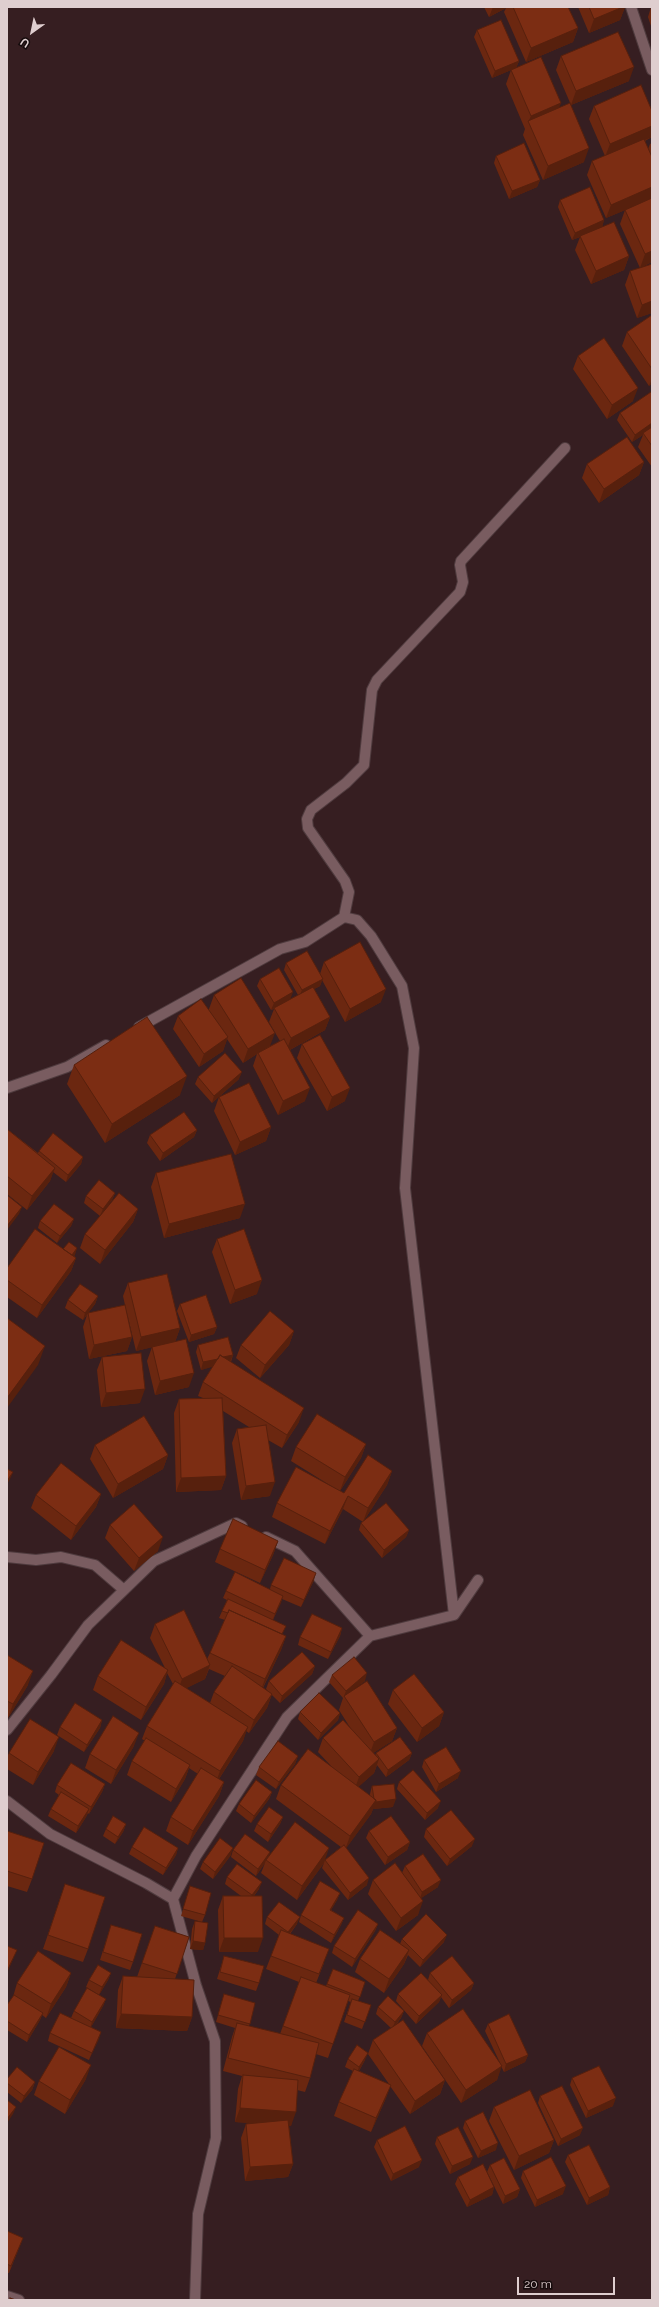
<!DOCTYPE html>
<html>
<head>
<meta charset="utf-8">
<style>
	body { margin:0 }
	#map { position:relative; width:659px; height:2307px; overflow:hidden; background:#361e21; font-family:Raleway,sans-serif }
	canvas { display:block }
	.frame { position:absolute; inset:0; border:8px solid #dfcecf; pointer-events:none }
	.north { position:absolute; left:12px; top:12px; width:40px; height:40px; -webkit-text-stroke:3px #160c0d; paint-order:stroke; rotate:213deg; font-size:11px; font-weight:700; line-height:16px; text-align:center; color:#dfcecf }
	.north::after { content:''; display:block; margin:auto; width:14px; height:18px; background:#dfcecf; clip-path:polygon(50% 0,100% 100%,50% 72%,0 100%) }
	.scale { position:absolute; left:517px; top:2277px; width:98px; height:18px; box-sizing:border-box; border:2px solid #dfcecf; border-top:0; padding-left:5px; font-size:12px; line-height:14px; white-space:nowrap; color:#dfcecf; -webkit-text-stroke:3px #160c0d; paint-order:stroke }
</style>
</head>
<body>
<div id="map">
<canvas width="659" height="2307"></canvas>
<div class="frame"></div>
<div class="north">U</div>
<div class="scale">20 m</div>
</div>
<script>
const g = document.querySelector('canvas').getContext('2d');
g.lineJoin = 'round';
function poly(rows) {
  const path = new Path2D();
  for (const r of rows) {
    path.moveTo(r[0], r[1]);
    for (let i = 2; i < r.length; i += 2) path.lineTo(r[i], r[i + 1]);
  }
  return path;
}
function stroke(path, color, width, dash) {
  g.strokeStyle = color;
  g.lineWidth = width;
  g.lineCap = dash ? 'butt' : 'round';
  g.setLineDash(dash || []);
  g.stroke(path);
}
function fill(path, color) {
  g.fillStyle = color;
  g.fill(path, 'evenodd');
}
const street = poly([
	[631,7,652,70],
	[344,917,349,892,345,881,308,828,307,819,311,810,346,783,364,765,372,690,377,680,460,592,463,582,460,565,461,561,565,448],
	[139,1027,280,949,305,942,344,917,357,920,371,936,402,986,414,1048,405,1188,454,1615],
	[7,1088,67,1067,106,1045],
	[266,1537,295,1551,370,1636],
	[7,1557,36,1560,61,1557,95,1565,124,1590],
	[7,1730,51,1675,88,1625,154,1561,236,1523,242,1526],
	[7,1801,50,1834,146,1883,173,1899],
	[7,2296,19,2300],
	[195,2300,198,2214,216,2138,215,2041,196,1985,173,1899,196,1856,287,1717,370,1636,454,1615,478,1580]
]);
const wall = poly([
	[484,7,568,7,578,28,573,42,526,62,504,12,506,8,489,17],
	[578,7,625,7,620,20,589,33],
	[651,7,652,7,652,29,648,17],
	[477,30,519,61,516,68,559,108,584,162,543,180,523,135,525,129,506,84,511,70,492,78,474,37],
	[561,56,629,81,571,105,556,70],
	[594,106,652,111,652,137,645,141,648,149,650,144,652,143,652,262,640,268,620,224,625,210,606,218,587,175,592,161,605,156,589,119],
	[496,156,540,180,537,187,509,199,494,163],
	[560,200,604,220,602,227,629,256,624,270,591,284,575,250,580,237,572,240,558,207],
	[652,264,652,313,637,318,625,285,630,271],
	[652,315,652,384,649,386,622,346,627,332],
	[578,356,633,401,607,419,573,369],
	[652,394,652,467,638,447,643,435,632,442,617,420,620,413],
	[644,462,639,475,599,503,582,478,587,464],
	[324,962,381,1002,345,1022,322,980,320,986,314,989,330,1017,325,1030,290,1050,305,1101,278,1115,253,1066,257,1054,243,1063,227,1039,223,1051,199,1067,173,1029,178,1016,209,1009,214,995,270,1046,280,1041,269,1022,274,1009,271,1010,257,986,260,979,290,999,298,995,284,970,286,963,320,974],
	[302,1044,345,1101,327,1111,297,1058],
	[74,1065,180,1095,105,1143,67,1084],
	[198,1077,239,1079,212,1103,195,1084],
	[219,1097,271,1127,266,1141,235,1155,214,1111],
	[7,1129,38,1153,39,1151,83,1157,81,1164,66,1182,53,1172,50,1181,27,1210,7,1194],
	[197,1130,194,1137,160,1161,147,1143,150,1135],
	[156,1173,240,1218,164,1238,151,1187],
	[115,1193,112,1200,100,1216,84,1203,86,1196],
	[138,1209,133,1222,100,1264,80,1248,85,1234],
	[74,1219,71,1226,57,1243,38,1228,40,1221],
	[217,1239,257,1294,230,1304,212,1252],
	[77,1248,74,1256,76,1258,71,1271,37,1318,7,1297,7,1268,63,1249],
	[128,1283,180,1328,175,1342,189,1387,155,1395,147,1361,152,1347,136,1351,126,1309,132,1337,127,1351,89,1359,83,1327,87,1315,83,1320,65,1308,68,1300,98,1296,95,1304,88,1313,125,1305,123,1296],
	[180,1304,217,1327,214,1334,189,1342,177,1311],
	[294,1331,289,1345,260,1378,236,1358,241,1345],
	[198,1345,233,1355,231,1362,299,1422,282,1448,268,1440,270,1496,241,1500,232,1443,237,1429,249,1427,223,1411,226,1476,221,1490,176,1492,174,1413,179,1399,203,1398,198,1396,203,1382,213,1366,201,1370,196,1352],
	[102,1357,140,1403,101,1407,97,1370],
	[366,1444,361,1458,340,1491,344,1493,392,1471,387,1485,363,1522,343,1509,325,1544,272,1517,277,1503,336,1489,291,1461,296,1447],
	[95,1445,168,1455,163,1469,113,1498,90,1459],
	[101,1494,96,1507,71,1540,31,1508,36,1495],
	[361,1523,409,1530,406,1537,382,1558,359,1530],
	[110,1525,158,1551,134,1571,105,1538],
	[278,1541,273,1555,260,1583,215,1562,220,1549],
	[314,1580,301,1607,282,1599,273,1620,283,1635,286,1636,281,1650,263,1688,272,1694,267,1708,249,1733,246,1731,243,1741,219,1779,224,1782,219,1796,188,1845,166,1831,171,1817,198,1774,189,1768,185,1779,171,1802,127,1775,132,1761,145,1741,142,1739,147,1726,173,1684,167,1673,164,1684,141,1720,93,1690,98,1676,165,1668,150,1638,155,1624,207,1659,210,1653,225,1620,219,1618,227,1600,223,1598,226,1591,270,1589,271,1585],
	[209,1669,225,1676,214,1692,210,1703,186,1688,205,1679],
	[342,1628,340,1636,328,1659,298,1645,300,1637],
	[7,1655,28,1685,8,1718,7,1717],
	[315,1666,312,1674,280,1703,266,1689,269,1681],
	[332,1675,365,1681,354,1689,397,1728,392,1741,373,1753,375,1756,376,1753,412,1753,409,1760,386,1777,377,1765,374,1773,358,1787,370,1796,370,1794,372,1786,393,1807,373,1809,371,1814,346,1848,367,1885,348,1900,322,1868,324,1863,297,1900,261,1873,265,1863,256,1876,231,1857,233,1850,270,1852,269,1856,325,1860,341,1847,276,1799,281,1785,332,1767,318,1752,323,1738,351,1729,339,1710,343,1698,329,1682],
	[393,1690,444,1712,439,1726,417,1742,388,1704],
	[300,1712,340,1713,338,1720,318,1740,298,1719],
	[102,1720,100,1728,84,1752,57,1735,60,1727],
	[134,1746,111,1784,85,1768,90,1754],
	[54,1751,33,1785,7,1769,7,1757,9,1753],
	[298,1756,295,1764,276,1789,256,1775,259,1767],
	[424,1760,458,1778,436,1792,422,1767],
	[399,1782,438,1808,425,1820,397,1789],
	[105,1784,102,1792,89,1814,88,1813,86,1817,76,1833,48,1816,51,1809,59,1795,55,1792,57,1785],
	[272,1792,269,1799,251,1823,236,1811,239,1804],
	[283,1817,280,1824,268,1842,254,1831,257,1824],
	[126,1824,123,1832,115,1844,103,1836,106,1829],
	[426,1829,472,1846,447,1866,424,1837],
	[7,1831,32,1879,27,1892,7,1886],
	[369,1831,410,1842,407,1850,385,1865,366,1838],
	[132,1847,178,1848,176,1855,163,1875,129,1854],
	[231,1855,213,1879,200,1869,203,1862],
	[405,1866,438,1887,421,1898,418,1915,396,1931,368,1894,373,1880,402,1873],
	[227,1877,259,1889,254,1896,258,1952,219,1952,218,1910,223,1896,241,1896,225,1884],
	[65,1884,88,1949,83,1962,43,1949],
	[190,1886,205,1915,202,1922,181,1916],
	[340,1893,337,1900,331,1910,344,1918,341,1925,331,1943,299,1922,301,1915],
	[267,1917,297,1924,290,1934,324,1963,316,1983,326,1986,333,1969,365,1982,358,2001,371,2005,362,2029,344,2022,351,2002,348,2001,328,2058,316,2054,310,2078,305,2092,297,2090,291,2126,289,2126,293,2164,288,2177,245,2181,241,2138,246,2124,254,2123,235,2122,238,2089,242,2076,223,2071,232,2037,235,2028,216,2022,224,1994,255,2003,249,2026,280,2034,299,1982,266,1969,279,1935,265,1924],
	[195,1921,205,1943,203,1950,190,1949,192,1929],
	[378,1924,375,1931,352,1967,332,1953,334,1946],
	[111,1925,133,1962,130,1970,100,1960],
	[155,1926,189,1937,175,1979,192,2017,187,2031,116,2028,118,1990,123,1976,137,1977],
	[402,1939,444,1942,420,1967,408,1955,404,1964,384,1993,355,1972,360,1959,400,1944],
	[224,1956,259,1983,256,1991,217,1979,222,1963],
	[71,1973,66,1987,46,2018,42,2015,40,2020,27,2042,7,2030,7,2005,13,1997,17,1983],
	[111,1973,108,1980,99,1995,86,1987,89,1980],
	[430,1973,474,1983,471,1990,449,2008,441,1997,439,2002,416,2024,396,2001,398,1994,428,1980],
	[106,1999,103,2006,91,2027,101,2032,89,2060,48,2041,50,2033,71,2018,74,2011],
	[378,2007,404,2011,401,2018,396,2025,445,2080,440,2094,410,2114,390,2086,386,2098,371,2132,334,2116,339,2102,353,2071,345,2067,348,2059,365,2060,359,2071,389,2084,368,2054,373,2040,391,2028,376,2014],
	[488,2024,528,2055,525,2062,504,2072,501,2066,497,2080,461,2103,422,2046,427,2033,501,2065,485,2031],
	[572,2078,613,2106,586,2118,570,2085],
	[7,2079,35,2082,32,2090,21,2103,7,2092],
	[86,2079,65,2114,34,2095,39,2081],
	[540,2096,580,2135,558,2146,538,2103],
	[494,2107,554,2140,549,2153,514,2170,489,2121],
	[465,2121,496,2150,478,2158,463,2128],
	[437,2137,470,2164,450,2174,435,2144],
	[377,2140,419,2167,391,2181,374,2147],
	[568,2155,610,2187,608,2195,587,2205,565,2162],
	[490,2165,520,2189,517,2197,503,2204,487,2172],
	[523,2171,563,2194,535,2207,521,2178],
	[458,2177,494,2187,492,2195,467,2207,455,2184],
	[7,2231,23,2238,9,2273,7,2273]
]);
const shadedWall = poly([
	[493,7,506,7,506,8,489,17],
	[623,7,625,7,620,20,589,33,594,19],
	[578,28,573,42,526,62,531,48],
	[519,61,516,68,492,78,495,71],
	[634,67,629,81,571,105,576,91],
	[561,103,556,117,528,122,531,116],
	[652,126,652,137,605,157,610,144],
	[589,148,584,162,543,180,548,166],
	[540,180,537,187,509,199,512,191],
	[652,187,652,199,606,218,611,205],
	[604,220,602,228,572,240,575,233],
	[652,251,652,262,640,268,645,254],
	[629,256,624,270,591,284,596,271],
	[652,301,652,313,637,318,642,305],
	[652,379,652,384,649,386],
	[638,388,633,401,607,419,612,405],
	[652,423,652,429,643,433,643,435,632,442,635,435],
	[644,462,639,475,599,503,604,489],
	[323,979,320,986,299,997,302,990],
	[386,989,381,1002,345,1022,350,1009],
	[293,992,290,1000,271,1010,274,1003],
	[330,1017,325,1030,286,1052,291,1038],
	[275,1033,270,1046,258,1053,257,1054,243,1063,248,1049],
	[228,1037,223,1051,199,1067,204,1054],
	[242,1072,239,1079,212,1103,214,1096],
	[187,1076,180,1095,105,1143,112,1124],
	[310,1088,305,1101,278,1115,283,1101],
	[350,1088,345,1101,327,1111,332,1097],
	[271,1127,266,1141,235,1155,240,1142],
	[197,1130,194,1137,160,1161,163,1153],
	[83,1157,81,1164,66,1182,68,1175],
	[55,1168,50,1181,27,1210,32,1196],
	[115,1193,112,1200,100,1216,103,1209],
	[245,1204,240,1218,164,1238,169,1224],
	[22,1207,19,1214,7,1230,7,1226],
	[138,1209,133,1222,100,1264,105,1250],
	[74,1219,71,1226,57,1243,60,1236],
	[77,1248,75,1255,68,1263,71,1256],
	[76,1258,71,1271,37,1318,42,1305],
	[262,1280,257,1294,230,1304,235,1290],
	[98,1296,95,1304,83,1320,85,1313],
	[217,1327,214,1334,189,1342,191,1335],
	[180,1328,175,1342,136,1351,141,1337],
	[294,1331,289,1345,260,1378,265,1365],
	[132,1337,127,1351,89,1359,94,1345],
	[45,1346,38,1365,7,1408,7,1398],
	[233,1355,230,1362,201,1370,203,1362],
	[194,1373,189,1387,155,1395,160,1381],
	[145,1389,140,1403,101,1407,106,1393],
	[304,1408,299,1422,282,1448,287,1435],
	[366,1444,361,1458,340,1491,345,1477],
	[168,1455,163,1469,113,1498,118,1484],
	[392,1471,387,1485,363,1522,368,1508],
	[13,1472,10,1479,7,1484,7,1481],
	[226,1476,221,1490,176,1492,181,1478],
	[275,1482,270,1496,241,1500,246,1486],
	[101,1494,96,1507,71,1540,76,1526],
	[348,1496,343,1509,325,1544,330,1531],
	[409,1530,406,1537,382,1558,384,1550],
	[163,1537,158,1551,134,1571,139,1558],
	[278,1541,273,1555,260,1583,265,1570],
	[316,1573,314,1580,301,1607,304,1600],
	[283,1596,281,1603,272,1621,275,1614],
	[342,1628,340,1636,328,1659,331,1652],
	[286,1636,281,1650,260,1693,265,1679],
	[210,1665,205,1679,177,1693,182,1679],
	[315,1666,312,1674,280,1703,282,1696],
	[168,1670,164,1684,141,1720,146,1707],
	[33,1671,28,1685,8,1718,13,1704],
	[367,1673,365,1681,344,1697,344,1696,346,1691],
	[272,1694,267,1708,249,1733,254,1720],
	[444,1712,439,1726,417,1742,422,1728],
	[340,1713,338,1720,318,1740,321,1733],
	[102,1720,100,1728,84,1752,87,1745],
	[248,1727,243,1741,215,1785,220,1771],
	[397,1728,392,1741,369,1756,374,1742],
	[139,1733,134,1746,111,1784,116,1770],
	[59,1737,54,1751,33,1785,38,1772],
	[412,1753,409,1760,386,1777,388,1770],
	[298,1756,295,1764,276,1789,279,1782],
	[379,1759,374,1773,354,1791,359,1777],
	[190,1765,185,1779,171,1802,176,1789],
	[461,1771,458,1778,436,1792,439,1784],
	[224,1782,219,1796,188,1845,193,1831],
	[105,1784,102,1792,89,1814,91,1807],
	[272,1792,269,1799,251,1823,254,1816],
	[396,1799,393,1807,373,1809,371,1814,345,1850,350,1836,374,1802],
	[441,1801,438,1808,425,1820,427,1813],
	[89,1809,86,1817,76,1833,78,1826],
	[283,1817,280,1824,268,1842,271,1834],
	[126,1824,123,1832,115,1844,118,1837],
	[475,1839,472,1846,447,1866,450,1859],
	[410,1842,407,1850,385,1865,388,1857],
	[178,1848,176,1855,163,1875,166,1868],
	[233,1848,231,1855,213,1879,215,1872],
	[329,1848,324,1863,297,1900,302,1886],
	[270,1852,268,1860,266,1860,265,1863,256,1876,258,1869],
	[369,1878,367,1885,348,1900,350,1893],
	[441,1880,438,1887,420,1899,422,1892],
	[262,1882,259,1889,249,1902,252,1895],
	[340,1893,337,1900,327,1917,330,1910],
	[423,1901,418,1915,396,1931,401,1918],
	[300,1917,297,1924,285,1939,288,1932],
	[344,1918,341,1925,331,1943,334,1935],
	[378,1924,375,1931,352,1967,355,1959],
	[447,1935,444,1942,420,1967,423,1960],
	[224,1938,263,1938,258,1952,219,1952],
	[193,1941,205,1943,203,1950,190,1949],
	[17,1950,14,1957,7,1973,7,1971],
	[409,1950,404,1964,384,1993,389,1979],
	[71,1973,66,1987,46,2018,51,2004],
	[111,1973,108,1980,99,1995,102,1987],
	[474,1983,471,1990,449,2008,452,2000],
	[442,1995,439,2002,416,2024,419,2016],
	[106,1999,103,2006,90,2029,92,2022],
	[404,2011,401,2018,392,2029,395,2022],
	[43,2013,40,2020,27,2042,29,2035],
	[121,2014,192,2017,187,2031,116,2028],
	[101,2032,99,2039,89,2060],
	[368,2053,365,2060,357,2074,359,2067],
	[528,2055,525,2062,504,2072,506,2064],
	[91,2065,86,2079,65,2114,70,2100],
	[502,2066,497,2080,461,2103,466,2090],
	[445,2080,440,2094,410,2114,415,2101],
	[35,2082,32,2090,21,2103,24,2096],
	[391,2085,386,2098,371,2132,376,2118],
	[616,2098,613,2106,586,2118,588,2111],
	[16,2107,13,2114,7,2123,7,2119],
	[240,2108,296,2112,291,2126,235,2122],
	[583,2128,580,2135,558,2146,561,2139],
	[554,2140,549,2153,514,2170,519,2156],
	[498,2143,496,2150,478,2158,481,2151],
	[473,2157,470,2164,450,2174,452,2166],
	[422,2160,419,2167,391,2181,393,2174],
	[293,2164,288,2177,245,2181,250,2167],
	[566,2186,563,2194,535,2207,537,2200],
	[494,2187,492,2195,467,2207,470,2200],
	[610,2187,608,2195,587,2205,589,2198],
	[520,2189,517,2197,503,2204,505,2196]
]);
const building = poly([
	[513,7,568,7,578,28,531,48,513,7],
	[589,7,623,7,594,19,589,7],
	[501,20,519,61,495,71,477,30,501,20],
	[618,32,634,67,576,91,561,56,618,32],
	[541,57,561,103,531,116,511,70,541,57],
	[641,85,652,111,652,126,610,144,594,106,641,85],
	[570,103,589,148,548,166,528,121,570,103],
	[644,139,652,157,652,187,611,205,592,161,644,139],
	[524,143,540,180,512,191,496,156,524,143],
	[590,187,604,220,575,233,560,200,590,187],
	[652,198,652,251,645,254,625,210,652,198],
	[614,222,629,256,596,271,580,236,614,222],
	[652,264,652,301,642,305,630,271,652,264],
	[652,315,652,369,627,332,652,315],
	[604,338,638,388,612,405,578,356,604,338],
	[651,392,652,394,652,423,635,435,620,413,651,392],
	[652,427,652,446,643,433,652,427],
	[627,437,644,462,604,489,587,464,627,437],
	[360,942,386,989,350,1009,324,962,360,942],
	[307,951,323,979,302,990,286,963,307,951],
	[279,968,293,992,274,1003,260,979,279,968],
	[241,978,275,1033,248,1049,214,995,241,978],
	[313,987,330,1017,291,1038,274,1008,313,987],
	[201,999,228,1037,204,1054,178,1016,201,999],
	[147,1017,187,1076,112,1124,74,1065,147,1017],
	[320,1035,350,1088,332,1097,302,1044,320,1035],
	[284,1039,310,1088,283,1101,258,1053,284,1039],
	[225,1053,242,1072,214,1096,198,1077,225,1053],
	[249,1083,271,1127,240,1142,219,1097,249,1083],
	[184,1112,197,1130,163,1153,150,1135,184,1112],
	[7,1129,55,1168,32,1196,7,1176,7,1129],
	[53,1133,83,1157,68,1175,39,1151,53,1133],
	[231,1154,245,1204,169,1224,156,1173,231,1154],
	[99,1180,115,1193,103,1209,86,1196,99,1180],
	[119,1193,138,1209,105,1250,85,1234,119,1193],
	[7,1195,22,1207,7,1226,7,1195],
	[54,1204,74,1219,60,1236,40,1221,54,1204],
	[35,1229,76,1258,42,1305,7,1280,7,1268,35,1229],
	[244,1229,262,1280,235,1290,217,1239,244,1229],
	[69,1242,77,1248,72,1255,63,1249,69,1242],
	[167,1274,180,1328,141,1337,128,1283,167,1274],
	[80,1284,98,1296,85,1313,68,1300,80,1284],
	[206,1295,217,1327,191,1335,180,1304,206,1295],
	[125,1305,132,1337,94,1345,88,1313,125,1305],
	[270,1311,294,1331,265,1365,241,1345,270,1311],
	[7,1318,45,1346,7,1398,7,1318],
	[228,1337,233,1355,223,1357,220,1355,218,1359,203,1362,198,1345,228,1337],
	[186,1339,194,1373,160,1381,152,1347,186,1339],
	[141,1353,145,1389,106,1393,102,1357,141,1353],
	[220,1355,304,1408,287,1435,203,1382,220,1355],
	[222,1398,226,1476,181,1478,179,1399,222,1398],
	[317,1414,366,1444,345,1477,296,1447,317,1414],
	[144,1416,168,1455,118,1484,95,1445,144,1416],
	[266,1425,275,1482,246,1486,237,1429,266,1425],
	[368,1455,392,1471,368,1508,348,1496,330,1531,277,1503,296,1467,344,1493,368,1455],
	[61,1463,101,1494,76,1526,36,1495,61,1463],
	[7,1469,13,1472,7,1481,7,1469],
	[386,1503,409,1530,384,1550,361,1523,386,1503],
	[134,1504,163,1537,139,1558,110,1525,134,1504],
	[233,1519,278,1541,265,1570,220,1549,233,1519],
	[284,1558,316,1573,304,1600,271,1585,284,1558],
	[235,1572,283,1596,275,1614,226,1591,235,1572],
	[228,1599,286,1626,282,1634,229,1610,228,1613,222,1611,228,1599],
	[184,1610,210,1665,182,1679,155,1624,184,1610],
	[229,1610,286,1636,265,1679,210,1653,229,1610],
	[312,1614,342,1628,331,1652,300,1637,312,1614],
	[121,1640,168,1670,146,1707,98,1676,121,1640],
	[302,1652,315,1666,282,1696,269,1681,302,1652],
	[7,1655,33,1671,13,1704,7,1701,7,1655],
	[354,1657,367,1673,346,1691,332,1675,354,1657],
	[232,1666,272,1694,254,1720,214,1692,232,1666],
	[414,1674,444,1712,422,1728,393,1690,414,1674],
	[175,1681,248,1727,220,1771,147,1726,175,1681],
	[367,1681,397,1728,374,1742,344,1696,367,1681],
	[319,1693,340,1713,321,1733,300,1712,319,1693],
	[75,1703,102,1720,87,1745,60,1727,75,1703],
	[113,1716,139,1733,116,1770,90,1754,113,1716],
	[30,1719,59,1737,38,1772,9,1753,30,1719],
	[343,1720,379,1759,359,1777,323,1738,343,1720],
	[400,1737,412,1753,388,1770,376,1753,400,1737],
	[146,1738,190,1765,176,1789,132,1761,146,1738],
	[278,1741,298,1756,279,1782,259,1767,278,1741],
	[446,1747,461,1771,439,1784,424,1760,446,1747],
	[308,1749,376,1800,350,1836,281,1785,308,1749],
	[71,1763,105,1784,91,1807,57,1785,71,1763],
	[201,1768,224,1782,193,1831,171,1817,201,1768],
	[413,1770,441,1801,427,1813,399,1782,413,1770],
	[256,1780,272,1792,254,1816,239,1804,256,1780],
	[394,1784,396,1799,376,1802,376,1800,374,1799,372,1786,394,1784],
	[61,1792,89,1809,78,1826,51,1809,61,1792],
	[269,1807,283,1817,271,1834,257,1824,269,1807],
	[451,1810,475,1839,450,1859,426,1829,451,1810],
	[113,1816,126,1824,118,1837,106,1829,113,1816],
	[391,1816,410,1842,388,1857,369,1831,391,1816],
	[295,1822,329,1848,302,1886,266,1860,295,1822],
	[144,1827,178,1848,166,1868,132,1847,144,1827],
	[7,1831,44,1843,32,1879,7,1871,7,1831],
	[245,1834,270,1852,258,1869,233,1850,245,1834],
	[220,1838,233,1848,215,1872,203,1862,220,1838],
	[344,1845,369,1878,350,1893,325,1860,344,1845],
	[423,1854,441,1880,422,1892,405,1866,423,1854],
	[395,1863,423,1901,401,1918,373,1880,395,1863],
	[237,1864,262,1882,252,1895,227,1877,237,1864],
	[320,1881,340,1893,330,1910,344,1918,334,1935,301,1915,320,1881],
	[65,1884,105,1897,88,1949,48,1935,65,1884],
	[190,1886,211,1893,205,1915,183,1909,190,1886],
	[223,1896,262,1896,263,1938,224,1938,223,1896],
	[279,1902,300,1917,288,1932,267,1917,279,1902],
	[358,1910,378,1924,355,1959,334,1946,358,1910],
	[426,1914,447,1935,423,1960,402,1939,426,1914],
	[195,1921,208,1923,205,1943,193,1941,195,1921],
	[111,1925,142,1934,133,1962,103,1952,111,1925],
	[155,1926,189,1937,177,1974,142,1963,155,1926],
	[281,1930,329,1949,319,1974,271,1956,281,1930],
	[380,1930,409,1950,389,1979,360,1959,380,1930],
	[7,1946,17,1950,7,1971,7,1946],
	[38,1951,71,1973,51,2004,17,1983,38,1951],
	[224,1956,264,1966,259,1983,220,1972,224,1956],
	[452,1956,474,1983,452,2000,430,1973,452,1956],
	[98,1965,111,1973,102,1987,89,1980,98,1965],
	[333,1969,365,1982,360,1997,327,1984,333,1969],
	[421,1973,442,1995,419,2016,398,1994,421,1973],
	[123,1976,194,1980,192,2017,121,2014,123,1976],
	[301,1977,350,1995,333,2044,283,2026,301,1977],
	[87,1988,106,1999,92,2022,74,2011,87,1988],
	[224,1994,255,2003,250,2024,218,2015,224,1994],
	[14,1995,43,2013,29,2035,7,2021,7,2005,14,1995],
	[388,1996,404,2011,395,2022,378,2007,388,1996],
	[352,1999,371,2005,365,2022,347,2015,352,1999],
	[463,2009,502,2066,466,2090,427,2033,463,2009],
	[60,2013,101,2032,92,2053,50,2033,60,2013],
	[509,2014,528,2055,506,2064,488,2024,509,2014],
	[403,2020,445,2080,415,2101,373,2040,403,2020],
	[237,2023,319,2043,310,2078,228,2058,237,2023],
	[357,2045,368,2053,359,2067,348,2059,357,2045],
	[59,2047,91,2065,70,2100,39,2081,59,2047],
	[599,2066,616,2098,588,2111,572,2078,599,2066],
	[17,2067,35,2082,24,2096,7,2083,7,2079,17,2067],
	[354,2069,391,2085,376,2118,339,2102,354,2069],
	[243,2075,298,2080,296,2112,240,2108,243,2075],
	[562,2086,583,2128,561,2139,540,2096,562,2086],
	[530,2090,554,2140,519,2156,494,2107,530,2090],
	[7,2100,16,2107,7,2119,7,2100],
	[483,2112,498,2143,481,2151,465,2121,483,2112],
	[288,2120,293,2164,250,2167,246,2124,288,2120],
	[405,2126,422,2160,393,2174,377,2140,405,2126],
	[458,2127,473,2157,452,2166,437,2137,458,2127],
	[589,2145,610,2187,589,2198,568,2155,589,2145],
	[551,2157,566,2186,537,2200,523,2171,551,2157],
	[504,2158,520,2189,505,2196,490,2165,504,2158],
	[483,2164,494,2187,470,2200,458,2177,483,2164],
	[7,2231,23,2238,11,2266,7,2264,7,2231],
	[10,2298,16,2300,10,2300,10,2298]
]);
stroke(street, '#4f3b3e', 12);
stroke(street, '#795c60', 10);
fill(wall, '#6b2710');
fill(shadedWall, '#57200d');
fill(building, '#7c2d13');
stroke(building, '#57200d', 1);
</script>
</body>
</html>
